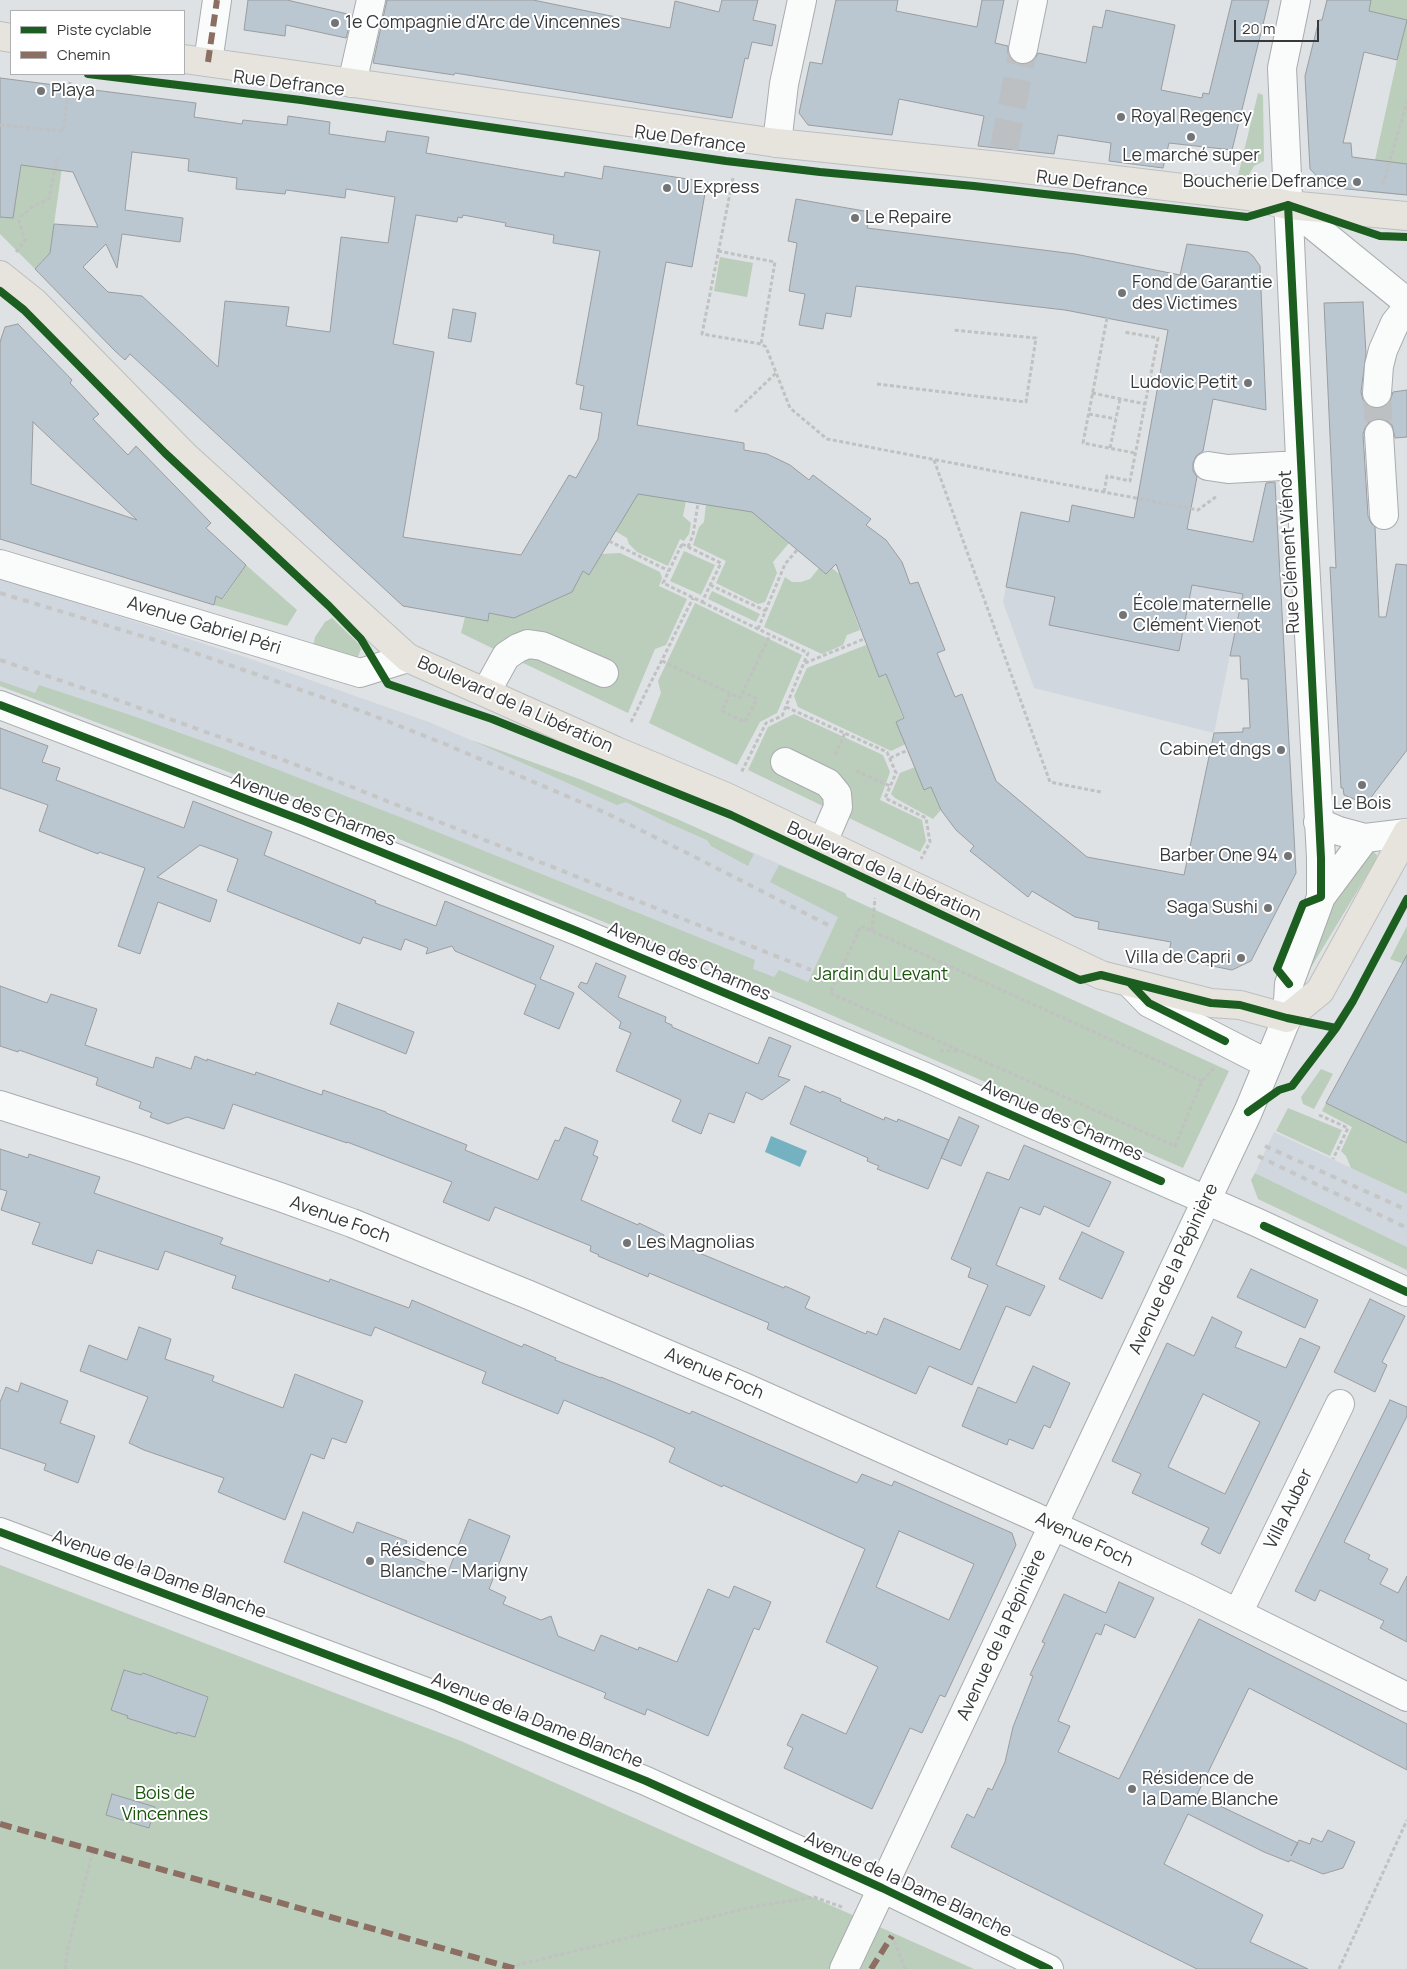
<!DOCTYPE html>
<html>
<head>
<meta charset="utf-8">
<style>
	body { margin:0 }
	#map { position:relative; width:1407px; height:1969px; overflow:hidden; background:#dfe2e4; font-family:Manrope,sans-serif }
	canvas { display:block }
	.legend { position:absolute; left:10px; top:10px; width:175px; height:65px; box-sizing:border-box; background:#fff; border:1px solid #afb0b1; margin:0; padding:6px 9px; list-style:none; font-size:15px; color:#37393b }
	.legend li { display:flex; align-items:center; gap:10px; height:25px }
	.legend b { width:25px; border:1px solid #afb0b1 }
	.scale { position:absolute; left:1234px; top:20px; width:85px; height:22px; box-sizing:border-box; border:2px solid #37393b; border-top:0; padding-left:6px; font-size:15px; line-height:18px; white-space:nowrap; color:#37393b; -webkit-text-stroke:4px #fff; paint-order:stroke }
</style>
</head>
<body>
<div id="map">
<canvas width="1407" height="1969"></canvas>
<ul class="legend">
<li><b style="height:6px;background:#1b5e20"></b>Piste cyclable</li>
<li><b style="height:6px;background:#8d6e63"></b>Chemin</li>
</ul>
<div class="scale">20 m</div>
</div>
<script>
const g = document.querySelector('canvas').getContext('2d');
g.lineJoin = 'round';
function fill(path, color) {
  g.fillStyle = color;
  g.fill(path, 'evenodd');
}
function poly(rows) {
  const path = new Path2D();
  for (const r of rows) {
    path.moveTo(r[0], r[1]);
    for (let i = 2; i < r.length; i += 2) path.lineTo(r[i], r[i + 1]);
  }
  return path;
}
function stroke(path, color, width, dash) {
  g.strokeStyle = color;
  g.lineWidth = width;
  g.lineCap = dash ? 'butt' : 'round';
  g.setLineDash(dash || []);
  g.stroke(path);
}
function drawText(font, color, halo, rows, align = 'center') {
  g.font = font + ' Manrope,sans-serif';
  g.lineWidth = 4;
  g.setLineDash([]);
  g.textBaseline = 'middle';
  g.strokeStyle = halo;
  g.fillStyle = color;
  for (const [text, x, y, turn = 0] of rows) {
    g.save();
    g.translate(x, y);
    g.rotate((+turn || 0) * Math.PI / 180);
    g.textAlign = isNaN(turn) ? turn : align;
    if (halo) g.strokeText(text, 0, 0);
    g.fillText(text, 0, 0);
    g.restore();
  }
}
const built = poly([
	[1072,505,1253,542,1214,733,1034,688,1003,602,1021,512,1047,517,1046,524,1067,528],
	[0,578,245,657,429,722,471,740,579,779,677,819,845,893,847,897,799,1001,303,800,0,686],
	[1274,1132,1407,1194,1407,1247,1255,1173]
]);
const green = poly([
	[1371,0,1407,0,1407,173,1402,195,1368,192,1397,60,1369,11],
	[1258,93,1263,95,1264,161,1254,166,1247,178,1238,176],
	[24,149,64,153,50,253,35,269,0,234,0,198,19,179],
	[720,257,753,263,747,297,714,291],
	[634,485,686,501,683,516,691,523,689,534,684,541,680,539,668,566,637,552,629,544,627,538,615,531],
	[706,504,757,507,770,527,789,543,773,562,777,573,765,602,758,604,716,583,726,561,693,545,699,527,704,522],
	[684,551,715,565,701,595,670,581],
	[620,553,660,572,662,578,659,586,687,599,666,645,655,649,628,713,519,661,526,654,536,652,604,681,610,668,563,645,544,638,531,638,519,641,500,652,461,633,465,617,488,621,489,613,514,618,571,592,583,571,590,574,601,554],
	[246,565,297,610,287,626,214,605,216,596,223,599],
	[819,568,826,574,832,568,851,584,852,608,860,630,847,635,843,645,822,654,764,627,785,577,792,582,801,582,810,579],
	[712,591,760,614,756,622,708,599],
	[695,603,802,655,777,713,760,722,737,765,649,723,661,693,658,681],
	[332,618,359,644,361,649,357,659,312,652,315,637,325,622],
	[866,645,879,676,886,674,903,718,896,722,906,744,891,751,798,707,794,696,807,668],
	[0,681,35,693,39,685,136,717,219,747,405,819,755,960,753,969,774,977,779,970,808,982,838,917,770,882,779,865,845,893,847,897,1229,1071,1183,1168,799,1001,303,800,0,686],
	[794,714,883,755,890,772,880,800,922,820,926,841,920,852,849,818,849,805,823,790,827,808,748,770,768,727],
	[471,740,579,779,677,819,754,854,748,866,711,846,707,840,666,822,626,802,617,805],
	[915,767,924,790,931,787,941,810,933,819,895,798,891,794,900,773],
	[1373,851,1377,855,1376,860,1307,974,1329,909,1368,853],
	[1407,926,1407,965,1390,959],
	[1321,1069,1333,1074,1314,1109,1303,1104,1301,1097],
	[1326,1103,1407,1143,1407,1194,1351,1168,1346,1156,1341,1151,1352,1127,1322,1111],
	[1288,1108,1342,1130,1330,1156,1276,1131],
	[1255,1173,1407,1247,1407,1270,1258,1199,1251,1180],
	[0,1565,461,1741,974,1969,0,1969]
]);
const water = poly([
	[771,1136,807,1151,800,1167,765,1152]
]);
const building = poly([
	[248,0,287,0,352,15,346,38,286,25,285,36,244,30,248,0],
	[387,0,533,0,670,28,675,1,719,12,722,0,758,0,753,20,776,25,772,46,752,42,748,59,745,58,732,118,455,73,454,75,373,63,387,0],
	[836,0,898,0,896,11,977,27,982,0,1004,0,995,43,1008,46,1008,53,1012,60,1020,64,1027,64,1034,60,1038,53,1086,63,1093,26,1102,28,1106,10,1175,25,1161,90,1202,98,1203,93,1209,94,1232,0,1269,0,1232,150,1169,143,1163,168,1109,161,1111,143,1058,135,1054,154,978,146,984,116,899,99,892,135,808,125,799,113,810,62,822,64,836,0],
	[1327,0,1371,0,1369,11,1407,20,1397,60,1364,52,1343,143,1351,143,1352,157,1407,164,1407,195,1327,187,1310,169,1305,76,1319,20,1322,20,1327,0],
	[0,78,196,103,194,117,242,124,243,120,287,125,288,116,330,122,329,134,385,142,387,131,429,137,426,153,564,177,565,172,602,179,604,166,707,182,692,267,666,262,637,425,744,443,744,450,767,454,790,465,809,480,813,475,871,519,866,525,886,540,902,562,910,584,918,582,945,650,937,653,955,697,962,694,996,781,1087,857,1184,875,1214,733,1243,732,1243,728,1250,728,1248,679,1241,679,1240,656,1230,656,1243,594,1192,585,1179,651,1049,625,1055,597,1006,587,1021,512,1069,522,1072,505,1134,518,1168,330,1065,310,856,286,851,317,826,313,823,329,799,325,805,294,789,291,797,243,788,241,796,199,870,212,867,228,1075,254,1180,275,1187,244,1248,252,1253,256,1260,266,1266,410,1213,399,1203,451,1196,456,1193,463,1193,471,1197,477,1187,529,1253,542,1266,483,1275,482,1296,873,1251,961,1232,970,1168,957,1171,942,1098,929,1099,922,1075,917,1032,891,1028,897,970,851,974,846,956,830,941,810,931,787,924,790,896,722,904,718,886,674,879,677,836,564,826,574,752,512,638,494,589,575,583,571,572,592,514,618,489,613,488,621,403,606,130,354,125,360,115,351,35,269,50,253,54,224,98,227,73,172,21,165,13,218,0,217,0,78],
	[132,152,189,159,188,171,237,178,236,189,285,194,286,190,345,198,346,189,395,197,388,243,341,237,330,332,286,326,289,307,225,301,218,367,142,296,108,292,83,267,106,244,117,268,122,234,180,242,183,218,125,210,132,152],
	[416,215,457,222,458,217,462,218,463,215,506,223,505,226,554,235,553,243,600,251,576,384,584,386,580,409,602,413,598,439,576,478,569,475,521,555,403,537,434,352,393,344,416,215],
	[1363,302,1366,354,1361,392,1363,400,1369,406,1375,408,1383,407,1390,401,1393,392,1407,390,1407,437,1395,438,1392,425,1386,420,1379,418,1370,421,1365,428,1363,434,1368,516,1371,523,1375,527,1379,617,1386,617,1396,564,1407,565,1407,750,1366,804,1344,795,1343,788,1341,788,1330,567,1336,568,1324,303,1363,302],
	[453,309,476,313,471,342,448,338,453,309],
	[18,324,72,380,70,383,99,414,93,419,128,455,136,446,211,523,206,528,246,565,222,599,216,596,214,605,0,539,0,342,5,327,18,324],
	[33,422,137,520,31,484,33,422],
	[0,728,48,746,42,762,60,768,56,780,184,828,193,801,272,832,264,855,376,901,375,903,436,926,445,901,554,946,540,979,574,993,559,1029,524,1014,536,985,455,951,452,946,426,954,428,948,405,939,401,950,363,937,360,944,227,891,238,859,200,845,157,877,217,900,210,922,158,902,140,954,118,946,145,868,99,852,98,854,39,831,48,805,0,788,0,728],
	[1407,955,1407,1143,1326,1103,1407,955],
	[596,963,626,976,618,997,666,1017,665,1022,672,1025,672,1027,758,1064,769,1037,791,1046,778,1076,790,1080,762,1100,746,1092,734,1123,709,1113,701,1134,672,1121,681,1100,616,1071,631,1033,619,1028,621,1022,578,987,581,982,587,984,596,963],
	[0,986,47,1003,51,994,97,1009,85,1045,153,1068,156,1057,191,1069,195,1056,207,1061,207,1059,255,1075,256,1072,322,1095,323,1090,386,1112,386,1113,467,1145,465,1150,538,1180,555,1140,559,1141,565,1127,582,1134,598,1141,593,1155,598,1157,581,1200,638,1225,639,1223,664,1235,663,1238,784,1288,785,1286,810,1297,805,1308,866,1334,867,1331,877,1335,884,1318,960,1350,988,1285,968,1277,971,1268,951,1259,987,1172,1009,1180,1024,1145,1111,1182,1089,1227,1044,1206,1040,1215,1020,1207,996,1265,1045,1286,1030,1316,1006,1306,972,1385,929,1366,916,1394,767,1329,769,1323,649,1273,648,1277,598,1256,599,1255,590,1251,591,1246,495,1207,489,1221,443,1202,452,1182,347,1142,347,1143,233,1104,224,1129,187,1117,168,1124,150,1117,152,1113,139,1108,141,1102,96,1085,98,1078,19,1050,18,1052,0,1046,0,986],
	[338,1003,414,1032,406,1054,330,1024,338,1003],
	[805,1086,821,1093,822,1091,841,1099,840,1101,884,1120,885,1117,897,1122,898,1119,949,1140,928,1189,877,1169,879,1166,867,1161,868,1158,790,1124,805,1086],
	[959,1117,979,1126,961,1166,941,1158,959,1117],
	[0,1149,28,1158,29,1154,100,1177,94,1193,223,1238,220,1244,329,1282,330,1279,409,1308,412,1300,522,1347,524,1344,556,1358,555,1360,601,1378,601,1377,690,1414,692,1411,857,1483,862,1474,892,1486,894,1481,1012,1533,1016,1545,945,1697,940,1695,922,1733,910,1728,872,1809,784,1768,793,1748,787,1745,802,1714,846,1734,878,1667,826,1642,865,1549,723,1485,722,1487,669,1462,675,1448,654,1438,564,1400,558,1414,504,1392,482,1383,486,1372,375,1327,371,1336,232,1288,236,1276,165,1251,158,1270,97,1250,92,1264,32,1244,40,1223,1,1210,7,1191,0,1189,0,1149],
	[899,1531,974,1564,949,1620,876,1587,899,1531],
	[1082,1232,1124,1252,1102,1299,1059,1279,1082,1232],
	[1251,1269,1318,1300,1305,1328,1237,1297,1251,1269],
	[1370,1299,1405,1316,1382,1362,1387,1365,1375,1392,1334,1372,1370,1299],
	[1212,1317,1242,1332,1235,1347,1286,1368,1300,1338,1320,1347,1220,1554,1201,1544,1209,1528,1132,1493,1141,1474,1112,1461,1167,1343,1194,1356,1212,1317],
	[1203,1394,1260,1422,1225,1494,1168,1467,1203,1394],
	[139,1327,171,1339,165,1359,214,1376,212,1381,283,1408,295,1374,363,1401,346,1443,332,1438,324,1459,311,1454,285,1520,218,1492,224,1478,144,1450,129,1443,148,1397,80,1371,89,1345,127,1360,139,1327],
	[1033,1366,1070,1383,1050,1428,1044,1425,1033,1449,1009,1439,1007,1445,962,1426,978,1387,1016,1403,1033,1366],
	[21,1383,68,1401,60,1423,95,1436,78,1483,44,1470,46,1464,0,1448,0,1402,6,1387,18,1392,21,1383],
	[1390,1400,1407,1407,1407,1416,1344,1542,1370,1555,1368,1559,1388,1569,1380,1584,1398,1593,1407,1576,1407,1642,1380,1628,1384,1621,1320,1590,1315,1601,1295,1591,1390,1400],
	[303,1512,353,1533,357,1522,407,1541,402,1553,448,1572,469,1519,510,1536,489,1589,506,1597,503,1604,541,1620,551,1616,558,1636,594,1651,601,1635,638,1650,639,1647,677,1662,708,1589,729,1598,734,1586,771,1602,759,1630,754,1628,708,1736,647,1709,645,1715,604,1698,606,1693,284,1562,303,1512],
	[1119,1582,1154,1598,1135,1638,1105,1624,1101,1635,1096,1633,1058,1721,1070,1726,1058,1752,1119,1779,1199,1619,1407,1724,1407,1770,1249,1688,1197,1795,1298,1843,1291,1856,1299,1840,1310,1844,1312,1838,1322,1842,1328,1830,1355,1842,1343,1868,1323,1874,1290,1860,1289,1862,1264,1852,1188,1814,1164,1864,1263,1915,1250,1942,1308,1969,1197,1969,951,1847,967,1814,974,1818,988,1788,992,1790,1005,1762,1013,1727,1033,1676,1030,1675,1045,1643,1042,1642,1064,1594,1106,1613,1119,1582],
	[124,1670,141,1675,143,1673,208,1697,195,1737,177,1732,177,1734,127,1718,128,1716,111,1710,124,1670],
	[112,1794,155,1807,149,1828,106,1815,112,1794]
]);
const minorTunnel = poly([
	[1004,148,1023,49],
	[1377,393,1379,434]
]);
const path = poly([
	[0,125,63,131,70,82],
	[733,178,702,334,761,344,766,347,790,408,827,439,1198,510,1217,496],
	[1383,185,1407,102],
	[718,251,775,262,761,344],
	[16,252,25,240,19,221,21,216,34,206,49,199,57,157],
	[1107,318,1083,443,1135,453],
	[877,384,1026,402,1036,338,953,330],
	[1092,393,1145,404],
	[735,412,776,373],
	[1089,414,1116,419],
	[1110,448,1120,399],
	[934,460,1050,782,1101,792],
	[1104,492,1107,476,1130,481,1158,338,1124,332],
	[609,541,669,571],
	[682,544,721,563,702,602,663,583,682,544],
	[688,547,693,535,698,503],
	[710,585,766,611],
	[702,602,808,653,782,716,766,723,741,773],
	[758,629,785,564,797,550],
	[662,661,740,698,770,635],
	[805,663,864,639],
	[730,693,722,711,745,722,757,699,743,692],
	[786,707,887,752,896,773,885,798,926,818,930,842,921,859],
	[631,722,693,598],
	[835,755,845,733],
	[890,758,908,750],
	[856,771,890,786],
	[872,931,875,898],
	[940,1051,958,1051],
	[1202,1081,861,926,830,993,1175,1146,1202,1081,1214,1068],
	[1319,1115,1348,1128,1333,1159],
	[892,1935,905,1969],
	[510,1967,752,1907,814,1897,842,1907],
	[65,1969,67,1953,93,1850],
	[1339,1969,1407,1820]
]);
const minor = poly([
	[1023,49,1033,0],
	[208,62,217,0],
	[352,83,371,0],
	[777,143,784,84,802,0],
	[1288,205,1407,302],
	[1377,393,1379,366,1383,350,1395,323,1407,308],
	[1379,434,1384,515],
	[1208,466,1228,469,1300,465],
	[0,564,360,673,408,658],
	[486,692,506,656,518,648,528,644,542,646,604,673],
	[0,705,304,821,577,931,923,1076,1256,1222,1407,1292],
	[785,762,828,783,837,794,838,807,823,842],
	[1318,822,1339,831,1365,838,1407,833],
	[1321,897,1365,838],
	[1131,984,1149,1003,1268,1064],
	[0,1105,135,1148,280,1197,352,1223,529,1295,742,1386,1031,1515,1191,1590,1407,1697],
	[0,1532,440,1697,646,1781,882,1888,1049,1969],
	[1238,1613,1340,1404],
	[844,1969,1248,1112,1287,1018,1289,984,1321,897,1321,858,1303,523,1282,68,1296,0]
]);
const major = poly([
	[0,36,11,38],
	[184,59,777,143,999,166,1249,196,1288,205,1407,216],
	[0,275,35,303,184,455,408,658,616,751,724,796,1101,975,1211,1003,1240,1005,1287,1018,1320,991,1407,833]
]);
const rail = poly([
	[0,593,178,647,364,712,445,744,606,813,691,855,830,926],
	[0,660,112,698,294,764,811,970],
	[1265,1146,1407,1210],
	[1258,1156,1407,1228]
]);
const quiet = poly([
	[208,62,217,0],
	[0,1824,516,1969],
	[871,1969,892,1936]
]);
const cycleway = poly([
	[88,74,301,100,726,161,820,172,974,186,1247,217,1288,205],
	[1288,205,1321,858,1321,897,1303,904,1277,969,1289,984],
	[1288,205,1380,236,1407,237],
	[0,291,24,310,165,453,329,606,361,639,388,684,492,719,731,815,1080,980,1101,975,1211,1003,1240,1005,1287,1018,1336,1028,1353,1001,1407,899],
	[0,705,304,821,577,931,923,1076,1161,1181],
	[1131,984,1149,1003,1225,1041],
	[1248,1112,1279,1090,1292,1086,1336,1028],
	[1264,1226,1407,1292],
	[0,1532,440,1697,646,1781,882,1888,1049,1969]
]);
const markers = [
	[335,23,5,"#727476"],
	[41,91,5,"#727476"],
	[1121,117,5,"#727476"],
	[1191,137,5,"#727476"],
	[1357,182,5,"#727476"],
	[667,188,5,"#727476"],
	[855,218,5,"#727476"],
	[1122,293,5,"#727476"],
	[1248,383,5,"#727476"],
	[1123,615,5,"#727476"],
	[1281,750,5,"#727476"],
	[1362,785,5,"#727476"],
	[1288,856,5,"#727476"],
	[1268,908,5,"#727476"],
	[1241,958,5,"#727476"],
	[627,1243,5,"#727476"],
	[370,1561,5,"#727476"],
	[1132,1789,5,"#727476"]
];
const poiNames = [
	["1e Compagnie d'Arc de Vincennes",345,23],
	["Playa",51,91],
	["Royal Regency",1131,117],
	["Le marché super",1191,156,"center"],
	["Boucherie Defrance",1347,182,"right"],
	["U Express",677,188],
	["Le Repaire",865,218],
	["Fond de Garantie",1132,283],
	["des Victimes",1132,304],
	["Ludovic Petit",1238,383,"right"],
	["École maternelle",1133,605],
	["Clément Vienot",1133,626],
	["Cabinet dngs",1271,750,"right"],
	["Le Bois",1362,804,"center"],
	["Barber One 94",1278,856,"right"],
	["Saga Sushi",1258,908,"right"],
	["Villa de Capri",1231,958,"right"],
	["Les Magnolias",637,1243],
	["Résidence",380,1551],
	["Blanche - Marigny",380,1572],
	["Résidence de",1142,1779],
	["la Dame Blanche",1142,1800]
];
const streetNames = [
	["Rue Defrance",289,84,7],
	["Rue Defrance",690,140,8],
	["Rue Defrance",1092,184,7],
	["Rue Clément Viénot",1290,552,-93],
	["Avenue Gabriel Péri",204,626,17],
	["Boulevard de la Libération",515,705,24],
	["Avenue des Charmes",313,810,21],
	["Boulevard de la Libération",884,872,25],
	["Avenue des Charmes",689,962,23],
	["Avenue des Charmes",1062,1121,24],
	["Avenue Foch",340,1220,20],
	["Avenue de la Pépinière",1174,1269,-65],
	["Avenue Foch",714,1374,23],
	["Villa Auber",1289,1509,-64],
	["Avenue Foch",1084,1540,25],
	["Avenue de la Dame Blanche",159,1575,20],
	["Avenue de la Pépinière",1002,1635,-65],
	["Avenue de la Dame Blanche",537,1721,22],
	["Avenue de la Dame Blanche",908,1885,25]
];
const parkNames = [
	["Jardin du Levant",881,975],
	["Bois de",165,1794],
	["Vincennes",165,1815]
];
fill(built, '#d0d7de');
fill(green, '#bbcdbb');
fill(water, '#74b2c2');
fill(building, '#bac6d0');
stroke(building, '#9a9d9f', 1);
stroke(minorTunnel, '#bdc0c2', 28, [28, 14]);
stroke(minor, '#a9acae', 30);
stroke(major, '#bdbebf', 30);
stroke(path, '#c0c1c1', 3, [4, 2.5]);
stroke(minor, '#fafbfb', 28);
stroke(major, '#e7e4de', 28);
stroke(rail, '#c6c6c7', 4, [6, 6]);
stroke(quiet, '#8d6e63', 6, [12, 6]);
stroke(cycleway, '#1b5e20', 8);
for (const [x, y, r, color] of markers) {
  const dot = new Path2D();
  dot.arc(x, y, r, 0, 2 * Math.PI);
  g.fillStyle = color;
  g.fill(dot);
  stroke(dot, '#fff', 2);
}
drawText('18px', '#37393b', '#fff', poiNames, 'left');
drawText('18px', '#37393b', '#fff', streetNames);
drawText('18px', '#19550d', '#fff', parkNames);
</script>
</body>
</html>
